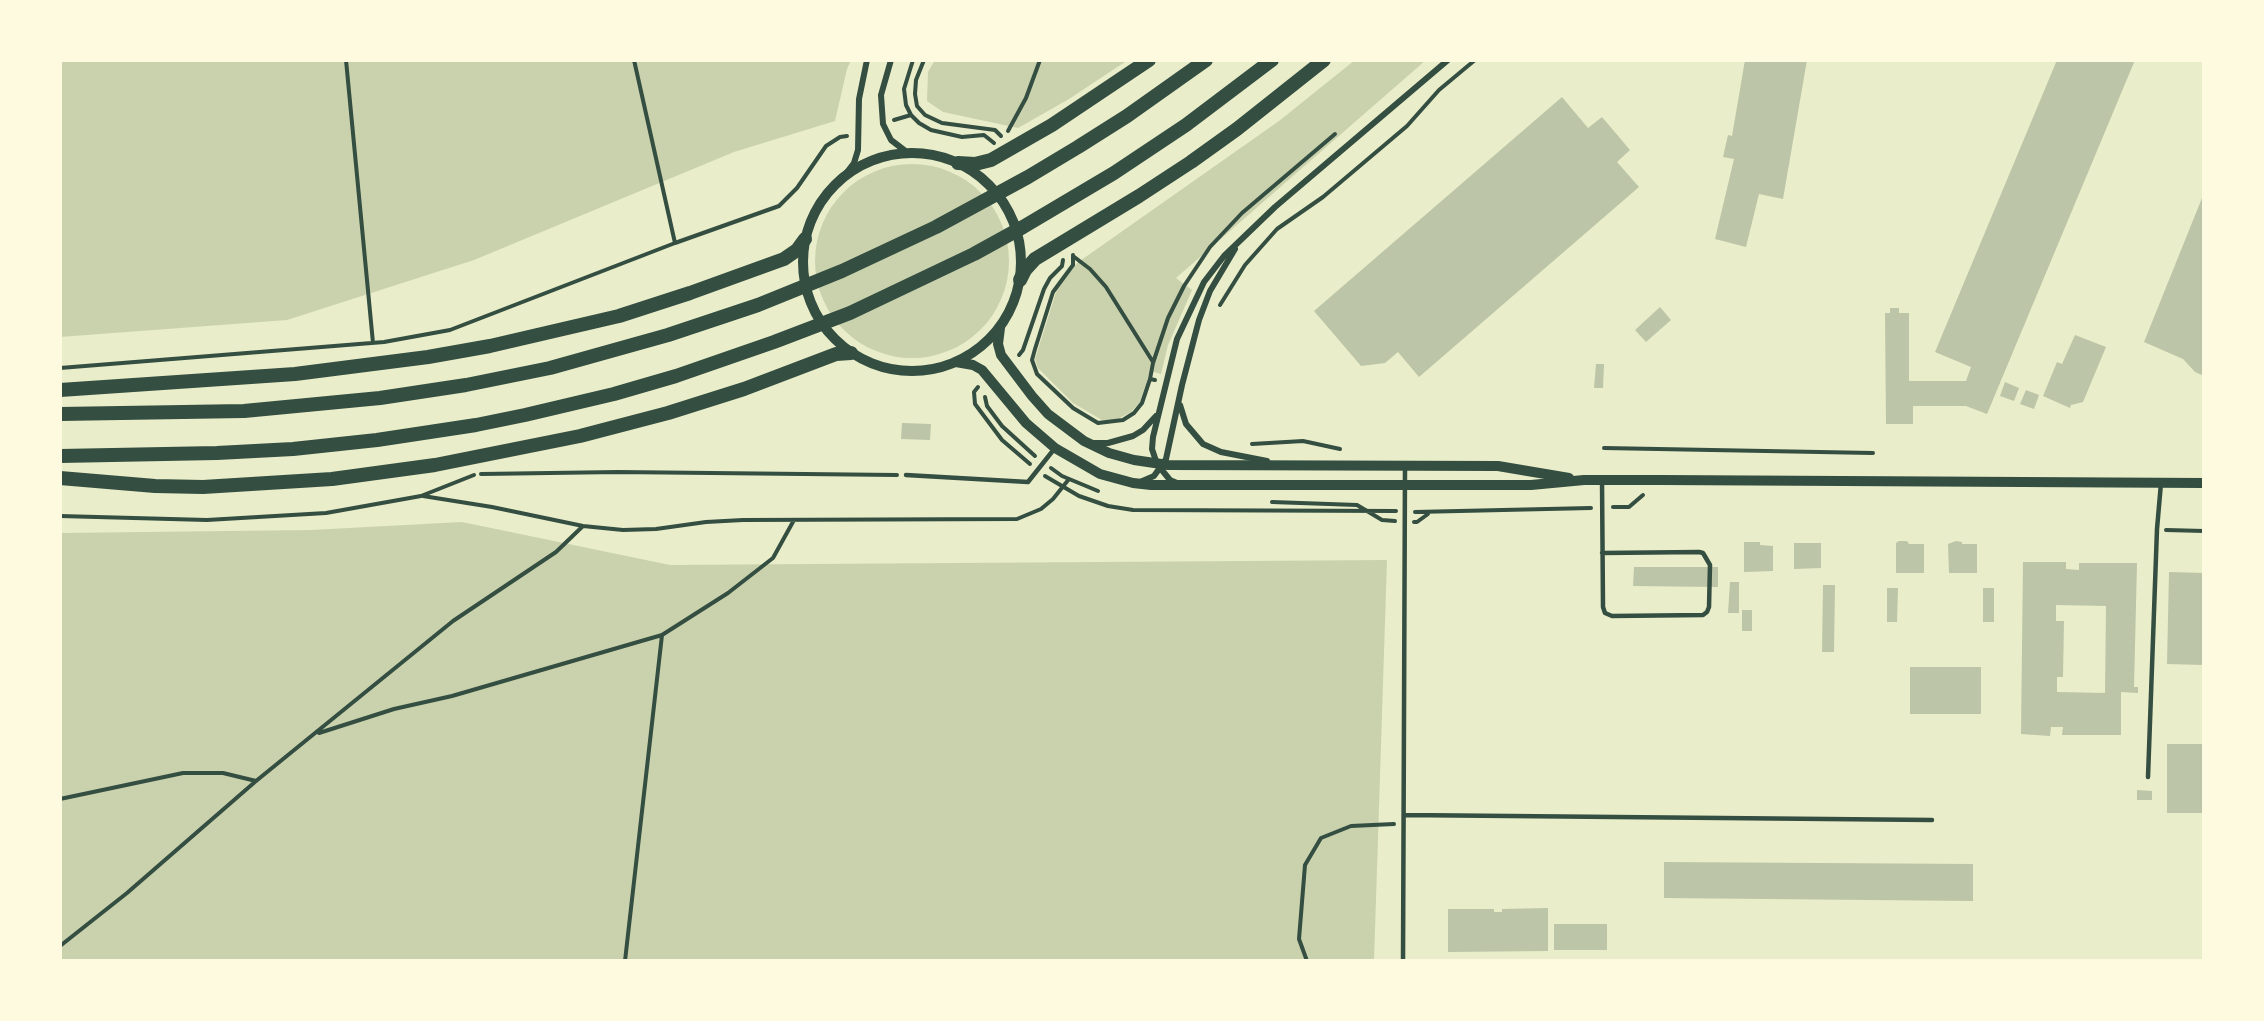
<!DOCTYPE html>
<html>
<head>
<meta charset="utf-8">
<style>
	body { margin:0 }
	#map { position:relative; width:2264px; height:1021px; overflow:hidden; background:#e9edc9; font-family:Overpass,sans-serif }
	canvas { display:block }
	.frame { position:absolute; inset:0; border:62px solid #fefae0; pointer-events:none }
</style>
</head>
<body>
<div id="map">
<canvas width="2264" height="1021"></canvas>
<div class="frame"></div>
</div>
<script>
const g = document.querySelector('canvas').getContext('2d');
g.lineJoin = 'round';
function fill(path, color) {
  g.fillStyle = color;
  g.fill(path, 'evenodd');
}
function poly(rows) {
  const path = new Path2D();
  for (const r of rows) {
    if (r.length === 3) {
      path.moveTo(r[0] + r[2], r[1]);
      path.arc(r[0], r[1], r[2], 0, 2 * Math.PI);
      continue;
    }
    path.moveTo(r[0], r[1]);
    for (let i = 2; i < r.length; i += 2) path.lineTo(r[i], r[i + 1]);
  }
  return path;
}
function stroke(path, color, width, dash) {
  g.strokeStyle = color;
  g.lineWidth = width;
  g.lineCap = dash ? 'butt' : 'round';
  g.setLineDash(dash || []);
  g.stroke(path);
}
const green = poly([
	[60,60,851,60,847,69,835,121,734,152,474,260,287,320,60,337],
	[935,60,1128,60,1069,99,1018,128,943,112,927,101,928,72],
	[1355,60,1426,60,1176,278,1192,290,1168,345,1161,374,1154,372,1149,375,1140,402,1131,412,1116,420,1102,420,1073,403,1038,368,1035,359,1057,289,1077,263,1279,121],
	[912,261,97],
	[462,522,670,565,1387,560,1374,961,60,961,60,533,311,530]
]);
const building = poly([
	[1745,60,1807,60,1783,199,1759,194,1746,247,1715,239,1734,159,1723,157,1728,135,1732,136],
	[2057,60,2135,60,1987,414,1966,406,1913,406,1913,424,1886,424,1885,313,1890,313,1890,308,1899,308,1899,313,1909,313,1909,381,1966,381,1971,367,1935,352],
	[1562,97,1588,128,1602,117,1630,150,1617,162,1639,187,1419,377,1398,352,1385,363,1361,366,1314,311],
	[2204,193,2204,376,2195,372,2183,359,2144,342],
	[1660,307,1671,320,1646,342,1635,330],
	[2075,335,2106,347,2083,402,2071,405,2070,408,2043,396,2057,362,2062,364],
	[1596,364,1604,364,1603,388,1594,388],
	[2005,382,2019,388,2014,401,2000,396],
	[2026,390,2039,395,2034,409,2020,404],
	[902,423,931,424,930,440,901,439],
	[1899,541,1907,541,1909,544,1924,544,1924,573,1896,573,1896,543],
	[1956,541,1962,542,1962,544,1977,544,1977,573,1949,573,1948,544],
	[1744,542,1760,542,1760,545,1773,546,1773,571,1744,572],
	[1794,543,1821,543,1821,568,1794,569],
	[2023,562,2066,562,2066,569,2079,570,2079,563,2137,563,2134,687,2138,687,2138,693,2121,692,2121,735,2062,735,2063,727,2051,727,2050,736,2021,734],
	[2056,605,2106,606,2105,693,2057,692,2057,677,2063,677,2064,621,2056,621],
	[1634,567,1718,567,1718,587,1633,586],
	[2169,572,2204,573,2204,665,2167,664],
	[1730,582,1739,582,1739,613,1728,613],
	[1823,585,1835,585,1834,652,1822,652],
	[1887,588,1898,588,1897,622,1887,622],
	[1983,588,1994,588,1994,622,1983,622],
	[1742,610,1752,610,1752,631,1742,631],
	[1910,667,1981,667,1981,714,1910,714],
	[2167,744,2204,744,2204,813,2167,813],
	[2137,790,2152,791,2152,800,2137,800],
	[1664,862,1973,864,1973,901,1664,898],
	[1548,908,1548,951,1448,952,1448,909,1494,909,1494,912,1502,912,1502,909],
	[1554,924,1607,924,1607,950,1554,950]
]);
const path = poly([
	[346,60,373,343],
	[634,60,675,243],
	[913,60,904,89,906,105,911,115,919,123,931,130,962,137,984,135,994,143],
	[924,60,916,80,915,94,917,106,925,115,942,123,995,130,1001,136],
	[894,120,911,115],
	[1008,131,1026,98,1040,60],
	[1073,255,1073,265,1053,292,1035,349,1032,360,1037,374,1073,408,1098,423,1123,420,1134,413,1142,403,1150,379],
	[1073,256,1090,269,1106,287,1153,362],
	[1220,305,1245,265,1277,229,1323,197,1407,126,1439,90,1475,60],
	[1019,355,1023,350,1044,289,1050,278,1062,266,1063,260],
	[60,368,384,342,450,330,675,243,779,206,797,188,826,146,840,137,847,136],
	[1155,380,1150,379,1153,363,1168,318,1184,286,1210,247,1242,213,1335,134],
	[978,387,974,392,975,404,1002,440,1030,464],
	[985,397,987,406,1002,426,1035,456],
	[1252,444,1303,441,1340,449],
	[1604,448,1873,453],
	[1051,468,1062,476,1098,491],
	[481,474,618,472,897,475],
	[1045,476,1079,496,1108,506,1133,510,1396,511],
	[423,496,492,507,583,526,623,530,656,529,706,522,743,520,1017,519,1041,509,1053,499,1069,479],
	[1272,502,1357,505,1382,520,1395,521],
	[1613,507,1629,507,1643,495],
	[1415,512,1591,508],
	[60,516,207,520,326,513,421,496,474,475],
	[1414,522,1417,522,1428,514],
	[2166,530,2204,531],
	[319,733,394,709,452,696,662,635,728,593,773,558,794,520],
	[60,799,183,773,223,773,256,781],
	[60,946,127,893,256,781,453,621,556,552,583,526],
	[625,961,662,635],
	[1307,961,1299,939,1305,865,1321,838,1351,826,1394,824]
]);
const service = poly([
	[906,475,1028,482,1055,448],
	[1602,480,1603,607,1605,613,1612,616,1703,615,1707,612,1709,607,1710,565,1703,553,1699,552,1602,553],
	[2148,777,2157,529,2161,483],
	[1404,815,1932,820],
	[1403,961,1405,466]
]);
const minor = poly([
	[891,60,881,95,883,124,891,140,908,153],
	[844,176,854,163,858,150,859,99,867,60],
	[1180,405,1186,424,1203,444,1221,452,1267,461],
	[1094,443,1108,443,1133,436,1143,430,1156,416],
	[1140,482,1154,476,1166,459,1182,385,1199,320,1210,291,1235,249],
	[1177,483,1170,480,1157,464,1152,449,1153,437,1177,339,1204,282,1224,256,1275,207,1448,60]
]);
const tertiary = poly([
	[912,262,109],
	[1000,328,998,344,1001,355,1032,396,1048,414,1084,441,1109,453,1134,460,1168,465,1498,466,1569,478],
	[956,362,973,365,982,370,1026,423,1055,448,1100,474,1133,483,1151,485,1531,485,1584,480,1661,480,2204,483]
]);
const primary = poly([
	[958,163,975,164,991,160,1052,125,1149,60],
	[1020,280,1025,270,1035,259,1139,196,1191,162,1237,129,1324,60],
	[60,390,295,374,428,357,490,346,619,316,690,293,784,259,797,250,805,239],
	[60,414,244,411,380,398,466,385,550,368,668,335,758,305,842,271,936,227,1028,177,1078,147,1127,116,1206,60],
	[60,456,217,453,293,449,377,440,476,425,525,415,614,394,676,376,774,342,850,313,974,254,1023,227,1114,173,1186,125,1272,60],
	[60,478,155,486,203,487,332,479,435,465,580,436,668,413,744,389,836,354,851,353]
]);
fill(green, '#cad2ad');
fill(building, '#bcc5a7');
stroke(path, '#344e41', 4);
stroke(service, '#344e41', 4.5);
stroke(minor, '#344e41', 6);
stroke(tertiary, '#344e41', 10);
stroke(primary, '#344e41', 14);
</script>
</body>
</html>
